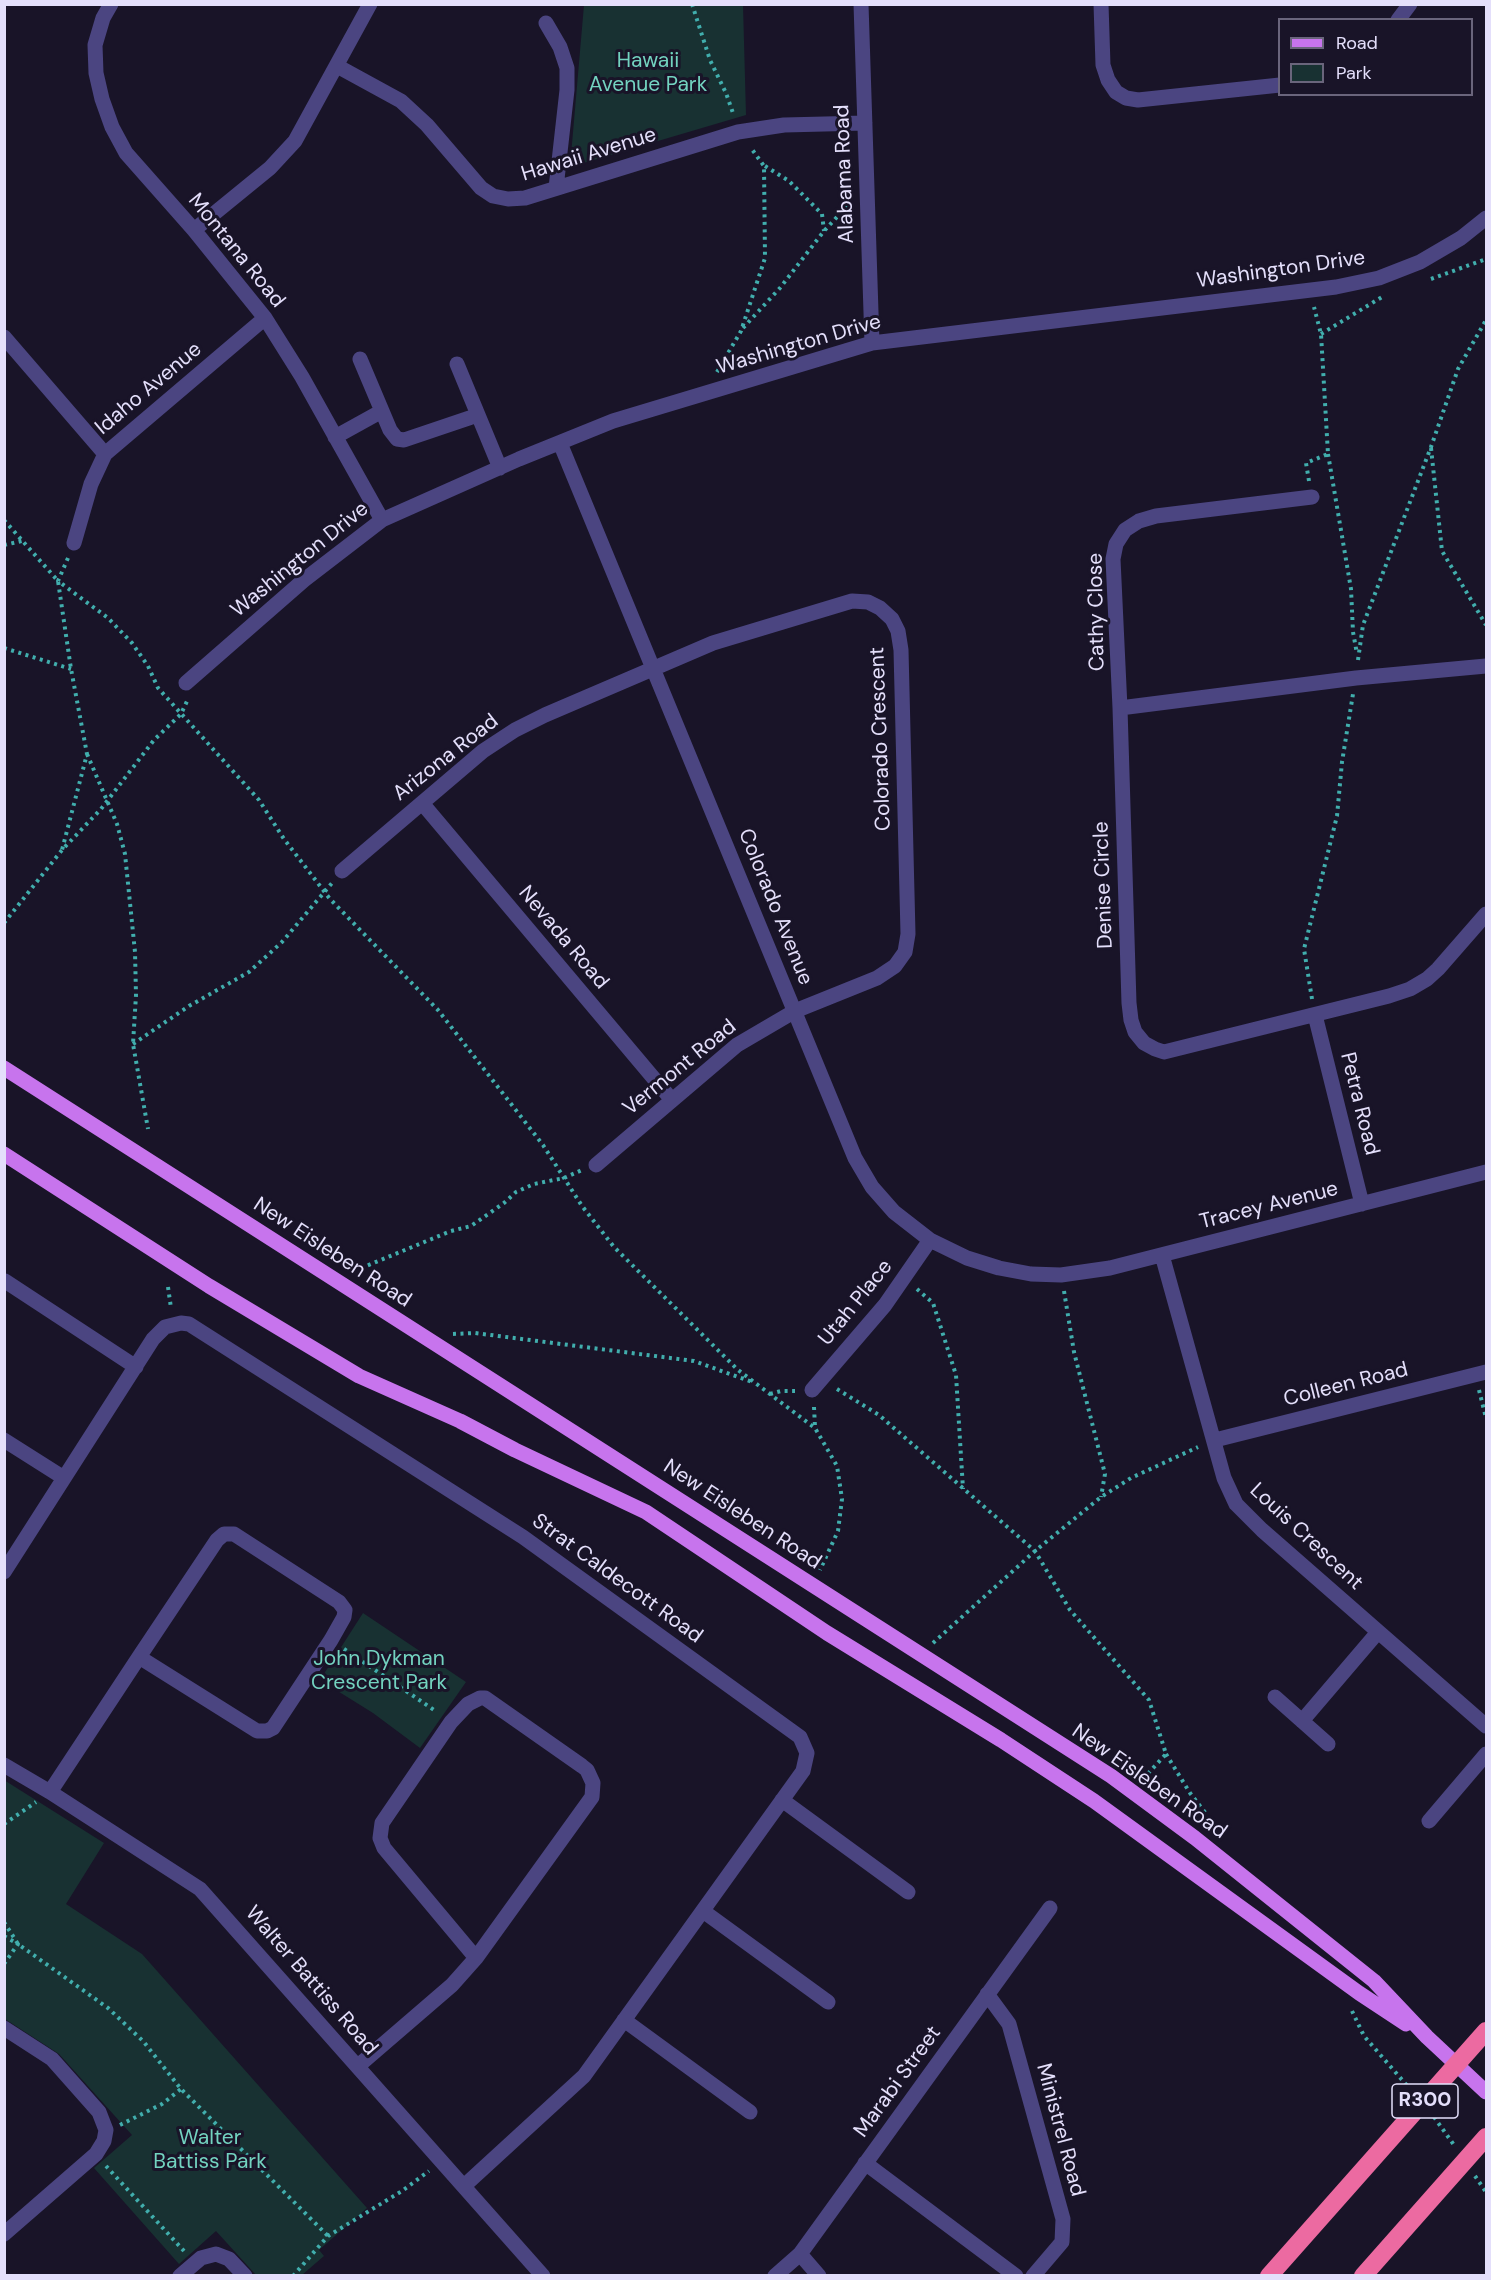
<!DOCTYPE html>
<html>
<head>
<meta charset="utf-8">
<style>
	body { margin:0 }
	#map { position:relative; width:1491px; height:2280px; overflow:hidden; background:#191428; font-family:"DM Sans",sans-serif }
	canvas { display:block }
	.frame { position:absolute; inset:0; border:6px solid #e4dffb; pointer-events:none }
	.legend { position:absolute; left:1278px; top:18px; width:195px; height:78px; box-sizing:border-box; background:#191428; border:2px solid #6a657c; margin:0; padding:8px 10px; list-style:none; font-size:18px; color:#e4dffb }
	.legend li { display:flex; align-items:center; gap:12px; height:30px }
	.legend b { width:30px; border:2px solid #6a657c }
</style>
</head>
<body>
<div id="map">
<canvas width="1491" height="2280"></canvas>
<div class="frame"></div>
<ul class="legend">
<li><b style="height:8px;background:#c774ed"></b>Road</li>
<li><b style="height:16px;background:#183132"></b>Park</li>
</ul>
</div>
<script>
const g = document.querySelector('canvas').getContext('2d');
g.lineJoin = 'round';
function fill(path, color) {
  g.fillStyle = color;
  g.fill(path, 'evenodd');
}
function poly(rows) {
  const path = new Path2D();
  for (const r of rows) {
    path.moveTo(r[0], r[1]);
    for (let i = 2; i < r.length; i += 2) path.lineTo(r[i], r[i + 1]);
  }
  return path;
}
function stroke(path, color, width, dash) {
  g.strokeStyle = color;
  g.lineWidth = width;
  g.lineCap = dash ? 'butt' : 'round';
  g.setLineDash(dash || []);
  g.stroke(path);
}
function drawText(font, color, halo, rows, align = 'center') {
  g.font = font + ' "DM Sans",sans-serif';
  g.lineWidth = 6;
  g.setLineDash([]);
  g.textBaseline = 'middle';
  g.strokeStyle = halo;
  g.fillStyle = color;
  for (const [text, x, y, turn = 0] of rows) {
    g.save();
    g.translate(x, y);
    g.rotate((+turn || 0) * Math.PI / 180);
    g.textAlign = isNaN(turn) ? turn : align;
    if (halo) g.strokeText(text, 0, 0);
    g.fillText(text, 0, 0);
    g.restore();
  }
}
const green = poly([
	[584,5,743,5,746,115,570,167],
	[363,1613,466,1682,420,1748,373,1713,320,1680],
	[4,1780,104,1843,66,1904,142,1954,367,2208,319,2250,324,2256,302,2275,256,2275,216,2231,179,2264,94,2168,132,2135,59,2054,5,2019]
]);
const path = poly([
	[692,4,710,60,726,93,734,116],
	[765,166,789,181,822,214,824,231],
	[1431,279,1486,259],
	[743,328,780,288,824,231,849,204],
	[1321,334,1382,297],
	[717,372,741,331,765,258,764,166,751,148],
	[1431,448,1442,551,1486,625],
	[1328,454,1351,589,1353,632,1357,654],
	[1309,481,1306,463,1328,454,1321,334,1314,307],
	[4,520,58,581,71,669,87,754,62,850],
	[4,545,22,541],
	[68,558,58,581,108,618,132,643,148,666,158,688,259,800,284,839,330,899,438,1010,543,1145,582,1206,614,1247,738,1370,815,1428,837,1466,842,1499,838,1531,820,1570],
	[4,648,71,669],
	[1358,660,1363,625,1431,447,1458,369,1486,320],
	[87,754,117,824,125,854,135,952,136,995,133,1044,148,1129],
	[4,923,62,850,101,809,154,740,181,714,188,699],
	[1312,999,1304,949,1337,816,1342,762,1353,694],
	[133,1044,189,1006,249,972,282,942,332,883],
	[354,1271,451,1231,471,1226,504,1203,516,1192,534,1184,564,1178,582,1170],
	[168,1287,171,1308],
	[917,1289,933,1303,956,1375,963,1489],
	[1064,1291,1074,1352,1105,1474,1101,1497],
	[453,1334,475,1333,694,1361,752,1382],
	[837,1389,879,1415,1035,1551,1070,1610,1149,1700,1166,1754,1143,1779],
	[1479,1390,1486,1418],
	[770,1394,781,1391,795,1391],
	[814,1407,815,1427],
	[933,1643,1035,1551,1101,1497,1131,1478,1198,1447],
	[344,1649,437,1712],
	[1166,1754,1190,1793,1207,1815],
	[4,1824,36,1802],
	[4,1922,18,1944,108,2008,143,2041,181,2089,328,2236],
	[4,1936,18,1944,4,1964],
	[1352,2011,1364,2036,1410,2089],
	[1434,2117,1454,2145],
	[120,2125,162,2104,181,2089],
	[106,2166,184,2251],
	[1475,2176,1486,2192],
	[293,2276,328,2236,402,2191,429,2171]
]);
const minor = poly([
	[111,4,103,18,95,45,96,73,102,99,112,127,126,153,194,230,265,318,302,377,382,520],
	[861,4,872,343],
	[1101,4,1103,65,1108,80,1116,92,1126,98,1138,100,1280,85],
	[1398,20,1410,4],
	[546,23,560,47,567,68,567,90,556,188],
	[337,66,401,101,427,125,481,188,493,196,508,199,525,198,738,132,784,125,865,123],
	[194,230,270,168,295,141,370,4],
	[4,337,105,454],
	[360,359,390,430,397,439,404,440,478,415],
	[457,364,500,468],
	[335,437,382,411],
	[560,443,855,1158,872,1187,894,1212,930,1240,967,1258,999,1268,1031,1274,1061,1275,1110,1268,1486,1172],
	[1312,497,1156,516,1139,521,1125,530,1116,544,1113,559,1120,708,1129,1003,1131,1020,1135,1032,1144,1043,1155,1049,1164,1052,1389,996,1410,989,1427,979,1438,969,1486,914],
	[74,543,91,484,105,454,265,318],
	[186,683,304,580,382,520,519,459,613,421,872,343,1336,287,1379,278,1420,262,1461,238,1486,218],
	[1120,708,1356,678,1486,666],
	[422,803,672,1100],
	[342,871,483,751,515,730,545,715,713,643,852,601,868,602,880,608,892,619,898,631,901,650,908,934,905,952,895,966,877,978,795,1011,737,1045,596,1165],
	[1315,1015,1362,1204],
	[1162,1255,1224,1478,1236,1504,1262,1530,1486,1726],
	[5,1281,136,1367],
	[812,1390,885,1305,930,1240],
	[4,1440,64,1478],
	[1215,1440,1486,1372],
	[4,1572,153,1339,165,1327,181,1323,189,1324,523,1537,800,1737,807,1753,803,1771,584,2076,464,2186],
	[1275,1697,1328,1744],
	[1302,1721,1378,1632],
	[4,1765,50,1792,200,1889,543,2276],
	[50,1792,139,1657,217,1540,224,1534,234,1534,339,1602,345,1610,344,1617,331,1640,273,1728,267,1731,257,1731,139,1657],
	[782,1800,908,1892],
	[1429,1821,1486,1754],
	[703,1911,828,2002],
	[987,1994,1009,2024,1063,2219,1062,2242,1033,2276],
	[624,2020,750,2112],
	[4,2028,52,2059,99,2112,106,2130,104,2141,96,2154,4,2234],
	[358,2066,452,1985,476,1958,592,1797,593,1783,587,1770,582,1766,485,1698,480,1698,468,1704,451,1722,382,1823,380,1838,384,1848,476,1958],
	[865,2163,1016,2276],
	[800,2254,819,2276],
	[180,2276,201,2258,216,2254,229,2259,245,2276],
	[775,2276,800,2254,1050,1908]
]);
const major = poly([
	[4,1068,1111,1776,1195,1838,1374,1981,1427,2037,1486,2092],
	[4,1154,209,1286,359,1376,460,1421,515,1450,646,1512,827,1633,1001,1740,1094,1801,1359,1993,1406,2024]
]);
const highway = poly([
	[1269,2276,1486,2031],
	[1363,2276,1486,2137]
]);
const shields = [
	[1425,2101,66]
];
const shieldNames = [
	["R300",1425,2101]
];
const parkNames = [
	["Hawaii",648,61],
	["Avenue Park",648,85],
	["John Dykman",379,1659],
	["Crescent Park",379,1683],
	["Walter",210,2138],
	["Battiss Park",210,2162]
];
const streetNames = [
	["Hawaii Avenue",589,155,-17],
	["Alabama Road",845,174,-92],
	["Montana Road",236,251,51],
	["Washington Drive",1281,270,-8],
	["Washington Drive",799,345,-16],
	["Idaho Avenue",149,389,-40],
	["Washington Drive",300,560,-39],
	["Cathy Close",1097,612,-91],
	["Colorado Crescent",881,739,-92],
	["Arizona Road",446,758,-38],
	["Denise Circle",1104,885,-92],
	["Colorado Avenue",775,907,68],
	["Nevada Road",563,938,50],
	["Vermont Road",680,1068,-39],
	["Petra Road",1359,1104,76],
	["Tracey Avenue",1269,1206,-14],
	["New Eisleben Road",332,1253,33],
	["Utah Place",856,1303,-51],
	["Colleen Road",1346,1385,-14],
	["New Eisleben Road",742,1515,33],
	["Louis Crescent",1306,1537,43],
	["Strat Caldecott Road",617,1579,36],
	["New Eisleben Road",1149,1782,35],
	["Walter Battiss Road",311,1981,49],
	["Marabi Street",898,2082,-54],
	["Ministrel Road",1060,2130,75]
];
fill(green, '#183132');
stroke(path, '#41aead', 4, [3, 4.5]);
stroke(minor, '#4b4581', 15);
stroke(major, '#c774ed', 15);
stroke(highway, '#ec6aa1', 18);
for (const [x, y, w] of shields) {
  const box = new Path2D();
  box.roundRect(x - w / 2, y - 17, w, 34, 4.5);
  g.fillStyle = '#191428';
  g.fill(box);
  stroke(box, '#e4dffb', 1.5);
}
drawText('bold 20px', '#e4dffb', null, shieldNames);
drawText('21px', '#73d3c0', '#191428', parkNames);
drawText('21px', '#e4dffb', '#191428', streetNames);
</script>
</body>
</html>
